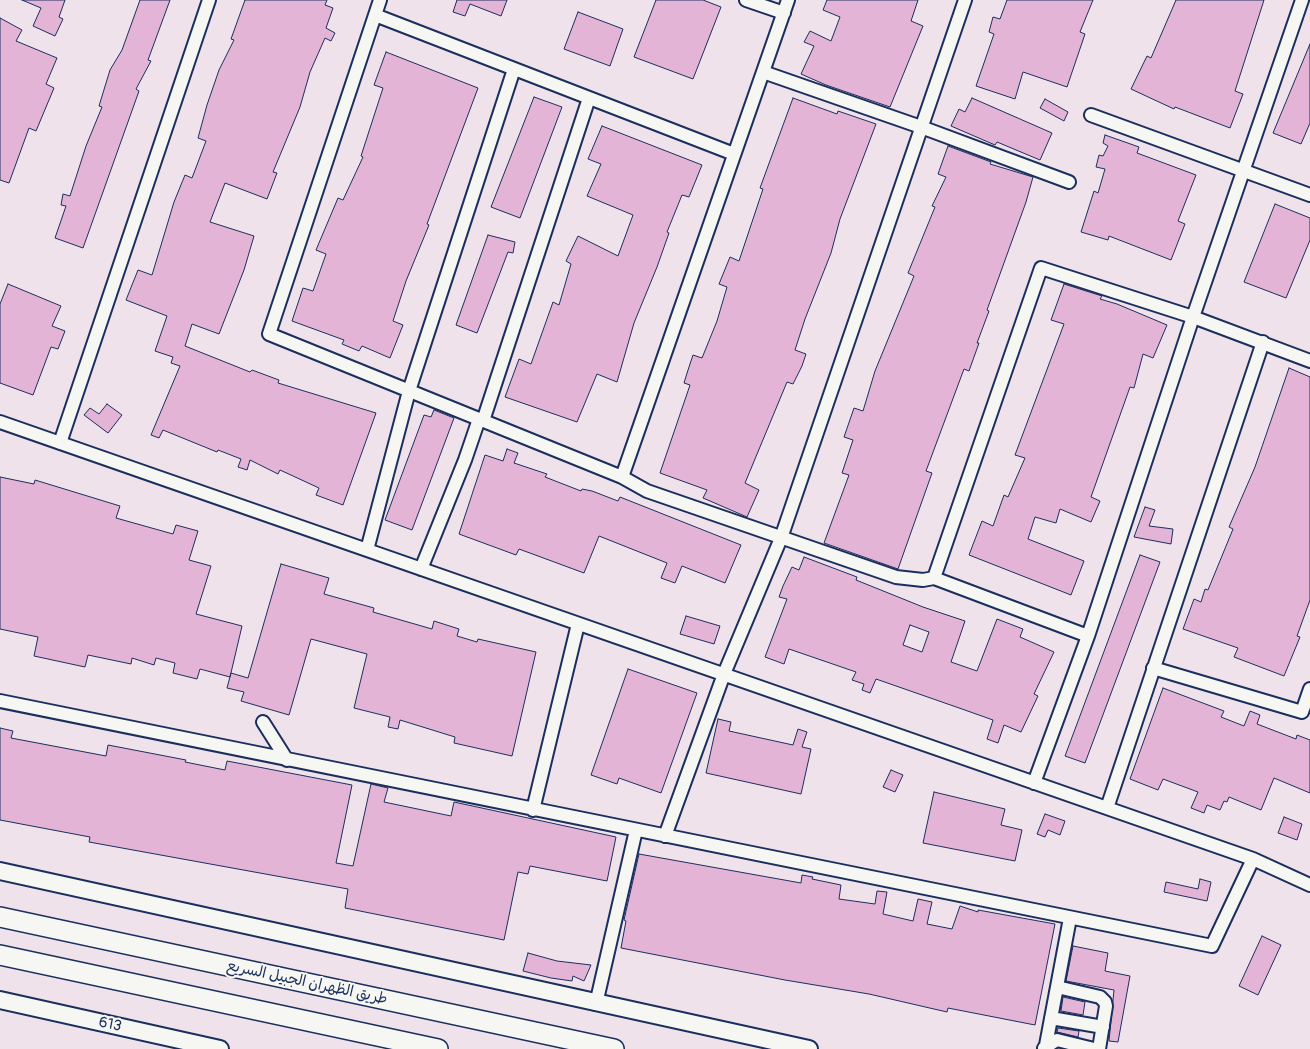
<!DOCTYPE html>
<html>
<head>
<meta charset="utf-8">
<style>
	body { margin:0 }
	canvas { display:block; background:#f0e2ea }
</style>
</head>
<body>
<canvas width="1310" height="1049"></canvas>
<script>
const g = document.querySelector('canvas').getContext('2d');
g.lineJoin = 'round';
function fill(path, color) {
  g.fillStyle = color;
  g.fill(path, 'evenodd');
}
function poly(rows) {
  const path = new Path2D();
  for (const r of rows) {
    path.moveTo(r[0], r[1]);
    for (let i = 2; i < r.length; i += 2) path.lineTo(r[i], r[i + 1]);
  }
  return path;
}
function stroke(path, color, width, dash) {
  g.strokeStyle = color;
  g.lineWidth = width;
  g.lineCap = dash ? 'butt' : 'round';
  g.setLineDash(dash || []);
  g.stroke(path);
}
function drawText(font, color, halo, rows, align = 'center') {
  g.font = font + ' Pangolin,"Playpen Sans Arabic",sans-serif';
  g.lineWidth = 4;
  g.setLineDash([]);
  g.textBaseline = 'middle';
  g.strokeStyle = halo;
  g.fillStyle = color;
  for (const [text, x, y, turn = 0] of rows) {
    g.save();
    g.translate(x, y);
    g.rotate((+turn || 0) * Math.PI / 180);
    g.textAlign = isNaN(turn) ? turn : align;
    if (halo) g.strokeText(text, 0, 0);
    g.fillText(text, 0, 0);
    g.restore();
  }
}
const building = poly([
	[22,0,65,0,59,17,63,19,55,36,33,26,41,8,22,0],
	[140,0,170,0,148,60,151,61,136,89,139,91,83,248,55,238,66,206,61,205,63,194,70,196,86,146,102,107,99,106,110,70,122,50,140,0],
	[245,0,327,0,325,5,333,8,326,28,335,33,331,41,325,38,310,72,300,107,273,172,277,173,267,199,225,183,210,222,254,236,244,270,219,334,192,324,185,346,250,372,252,370,279,380,278,383,376,413,343,505,316,495,319,488,280,470,278,474,250,460,247,470,238,467,241,459,218,450,217,452,163,430,159,438,151,435,180,366,171,363,173,357,155,351,167,316,126,300,138,270,152,275,174,202,185,175,192,178,206,141,198,138,207,105,219,70,234,40,231,39,245,0],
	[457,0,507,0,501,16,470,4,465,16,453,12,457,0],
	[656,0,703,0,721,7,693,79,634,57,656,0],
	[827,0,918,0,911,21,923,26,890,107,826,85,801,74,814,46,804,42,810,31,831,41,840,17,823,10,827,0],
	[1007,0,1093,0,1080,32,1085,34,1067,87,1023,72,1015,99,976,86,994,34,989,32,993,17,1000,19,1007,0],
	[1176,0,1264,0,1235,91,1243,94,1230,128,1175,107,1174,109,1131,89,1147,56,1151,58,1176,0],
	[578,12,623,29,610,66,564,49,578,12],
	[0,18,22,30,16,41,57,58,46,84,54,88,36,131,29,128,9,183,0,180,0,18],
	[1310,44,1310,123,1301,144,1273,133,1310,44],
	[386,52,478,88,427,224,429,225,406,281,393,321,403,325,390,358,362,346,359,351,342,344,344,340,292,321,303,288,313,291,326,254,316,250,338,198,343,200,363,157,361,156,383,88,374,85,386,52],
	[534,97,562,107,520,218,491,207,534,97],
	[793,98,837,114,838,111,876,124,840,219,831,253,805,319,795,350,806,354,802,366,793,384,787,382,745,483,759,490,747,517,703,498,707,490,660,473,690,385,684,383,688,370,693,355,702,358,717,321,727,287,719,284,730,257,739,261,763,189,760,188,793,98],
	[972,98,1052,133,1040,160,997,142,995,145,951,126,959,109,965,112,972,98],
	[1045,99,1068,112,1064,121,1040,108,1045,99],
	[602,126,702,165,689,197,682,195,667,232,669,233,657,267,634,323,617,382,597,374,577,422,505,397,519,359,531,364,553,302,559,305,571,264,566,261,578,236,618,256,633,215,587,196,601,164,588,159,602,126],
	[1105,135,1139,147,1137,153,1196,175,1178,221,1185,224,1171,260,1109,236,1108,240,1081,232,1094,191,1098,193,1105,169,1096,167,1099,155,1103,156,1108,146,1103,143,1105,135],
	[948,146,991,162,990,164,1033,177,1026,202,987,310,989,311,977,343,979,343,969,371,964,369,926,471,932,473,898,569,824,543,849,475,842,473,853,440,844,437,854,408,863,411,875,371,914,276,908,273,935,207,932,206,946,177,938,174,948,146],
	[1275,204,1310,218,1310,240,1286,298,1244,282,1275,204],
	[488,235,515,242,513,253,508,252,477,333,456,325,488,235],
	[8,284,61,306,52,326,65,331,58,349,51,347,33,395,0,383,0,304,8,284],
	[1064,284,1102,296,1100,299,1117,304,1167,325,1153,358,1143,354,1134,388,1130,387,1091,497,1100,501,1091,522,1060,509,1056,523,1035,517,1028,539,1084,561,1071,595,969,555,982,521,993,526,1004,495,1008,497,1025,458,1015,455,1064,324,1051,320,1064,284],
	[1289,368,1310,377,1310,600,1297,636,1300,637,1284,676,1234,657,1238,648,1183,629,1194,599,1201,602,1205,589,1208,590,1233,529,1229,527,1255,467,1289,368],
	[107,404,122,415,108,433,84,415,90,408,99,414,107,404],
	[434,410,454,418,412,530,385,520,424,415,431,417,434,410],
	[507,449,518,453,514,463,547,474,545,477,581,491,582,489,592,491,618,501,620,497,741,545,725,583,682,566,675,583,661,578,667,563,599,536,584,573,519,549,516,555,459,534,485,455,503,461,507,449],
	[0,477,34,484,35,480,120,506,116,518,173,534,176,525,198,531,189,560,211,566,196,614,242,626,230,677,200,669,197,679,173,673,175,663,156,658,154,665,132,658,131,664,88,655,85,667,34,656,38,637,0,629,0,477],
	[1145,507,1155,510,1149,526,1173,529,1171,544,1134,537,1145,507],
	[1140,555,1160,562,1085,763,1065,756,1140,555],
	[804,557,857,577,856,580,923,607,965,621,951,662,977,671,997,619,1023,629,1020,637,1054,652,1034,694,1038,696,1021,732,1004,725,998,743,987,739,993,720,962,709,876,679,870,693,862,690,864,684,852,680,856,672,789,649,784,664,765,657,787,599,779,597,783,586,792,567,799,570,804,557],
	[910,625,929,632,922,652,903,645,910,625],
	[281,564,329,578,324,594,374,608,373,612,432,629,434,621,459,629,457,636,477,642,478,639,536,652,512,756,454,743,455,737,400,720,398,729,388,727,390,717,354,708,367,654,311,639,289,715,241,701,244,692,227,688,231,673,248,678,281,564],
	[686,616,720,626,714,644,680,634,686,616],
	[628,669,697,693,661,793,619,778,617,784,591,775,628,669],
	[1163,688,1224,711,1221,717,1244,726,1250,711,1260,715,1257,724,1296,739,1297,735,1310,740,1310,793,1274,778,1261,810,1229,797,1227,802,1224,801,1220,810,1207,805,1204,813,1191,808,1198,792,1163,779,1158,790,1130,779,1163,688],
	[718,719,731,722,729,731,793,745,798,729,807,732,802,747,811,749,801,794,706,773,718,719],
	[0,728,13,731,11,738,106,756,108,745,186,760,185,762,225,770,227,761,352,785,336,863,353,866,371,784,388,788,384,802,451,816,454,802,616,837,607,881,530,866,528,874,518,872,504,940,345,908,348,889,89,842,90,837,0,820,0,728],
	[891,770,903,775,895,792,883,787,891,770],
	[934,792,1005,809,1001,825,1022,830,1015,861,923,843,934,792],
	[1045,814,1065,821,1060,835,1048,830,1045,837,1037,834,1045,814],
	[1284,817,1302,824,1297,840,1278,833,1284,817],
	[639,854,801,883,802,875,813,877,812,879,841,885,839,899,875,904,877,891,887,892,883,914,913,921,918,899,932,902,927,924,952,929,960,906,978,912,978,910,1055,924,1035,1025,948,1008,947,1012,869,994,785,980,621,948,626,921,624,920,639,854],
	[1200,879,1211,882,1207,901,1164,892,1166,882,1198,889,1200,879],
	[1262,936,1281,945,1258,995,1239,986,1262,936],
	[1073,946,1108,953,1105,971,1130,976,1118,1042,1109,1041,1114,990,1066,981,1073,946],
	[528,953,557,961,591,965,584,981,573,976,572,981,551,978,523,971,528,953],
	[1063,997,1085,1002,1083,1015,1061,1011,1063,997],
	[1058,1028,1079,1031,1078,1037,1057,1032,1058,1028]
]);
const minor = poly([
	[380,0,269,334,622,477,788,0],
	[746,0,784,13],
	[375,15,734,154],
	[763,72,921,127,1069,182],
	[1091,115,1310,195],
	[483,421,589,98],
	[0,422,1253,859,1310,885],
	[60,443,209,0],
	[622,477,647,491,896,577,923,580,934,578],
	[367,550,409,391,514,69],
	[421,569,465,460,479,419],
	[1088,636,934,578,1041,268,1193,317,1310,361],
	[1153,668,1302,712,1310,689],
	[0,701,1212,946,1253,859],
	[263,722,287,760],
	[1034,783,1088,636,1193,317,1302,0],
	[1107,808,1263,342],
	[533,810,578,624],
	[665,836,724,674,781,538,965,0],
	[1057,987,1100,997,1105,1002,1106,1006,1099,1049],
	[596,1004,636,830],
	[1051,1018,1103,1027],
	[1046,1045,1070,918],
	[1044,1048,1057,1040,1094,1049]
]);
const major = poly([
	[0,871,809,1049],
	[0,1000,220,1049]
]);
const highway = poly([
	[0,917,614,1049],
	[0,955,438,1049]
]);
const streetNames = [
	["طريق الظهران الجبيل السريع",307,983,12],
	["613",110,1025,12]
];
fill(building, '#e3b4d6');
stroke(building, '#1b2f5e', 1);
stroke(minor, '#1b2f5e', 16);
stroke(major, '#1b2f5e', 20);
stroke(highway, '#1b2f5e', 22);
stroke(minor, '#f6f6f2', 12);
stroke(major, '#f6f6f2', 16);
stroke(highway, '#f6f6f2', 19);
drawText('15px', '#1b2f5e', '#f6f6f2', streetNames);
</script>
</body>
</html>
